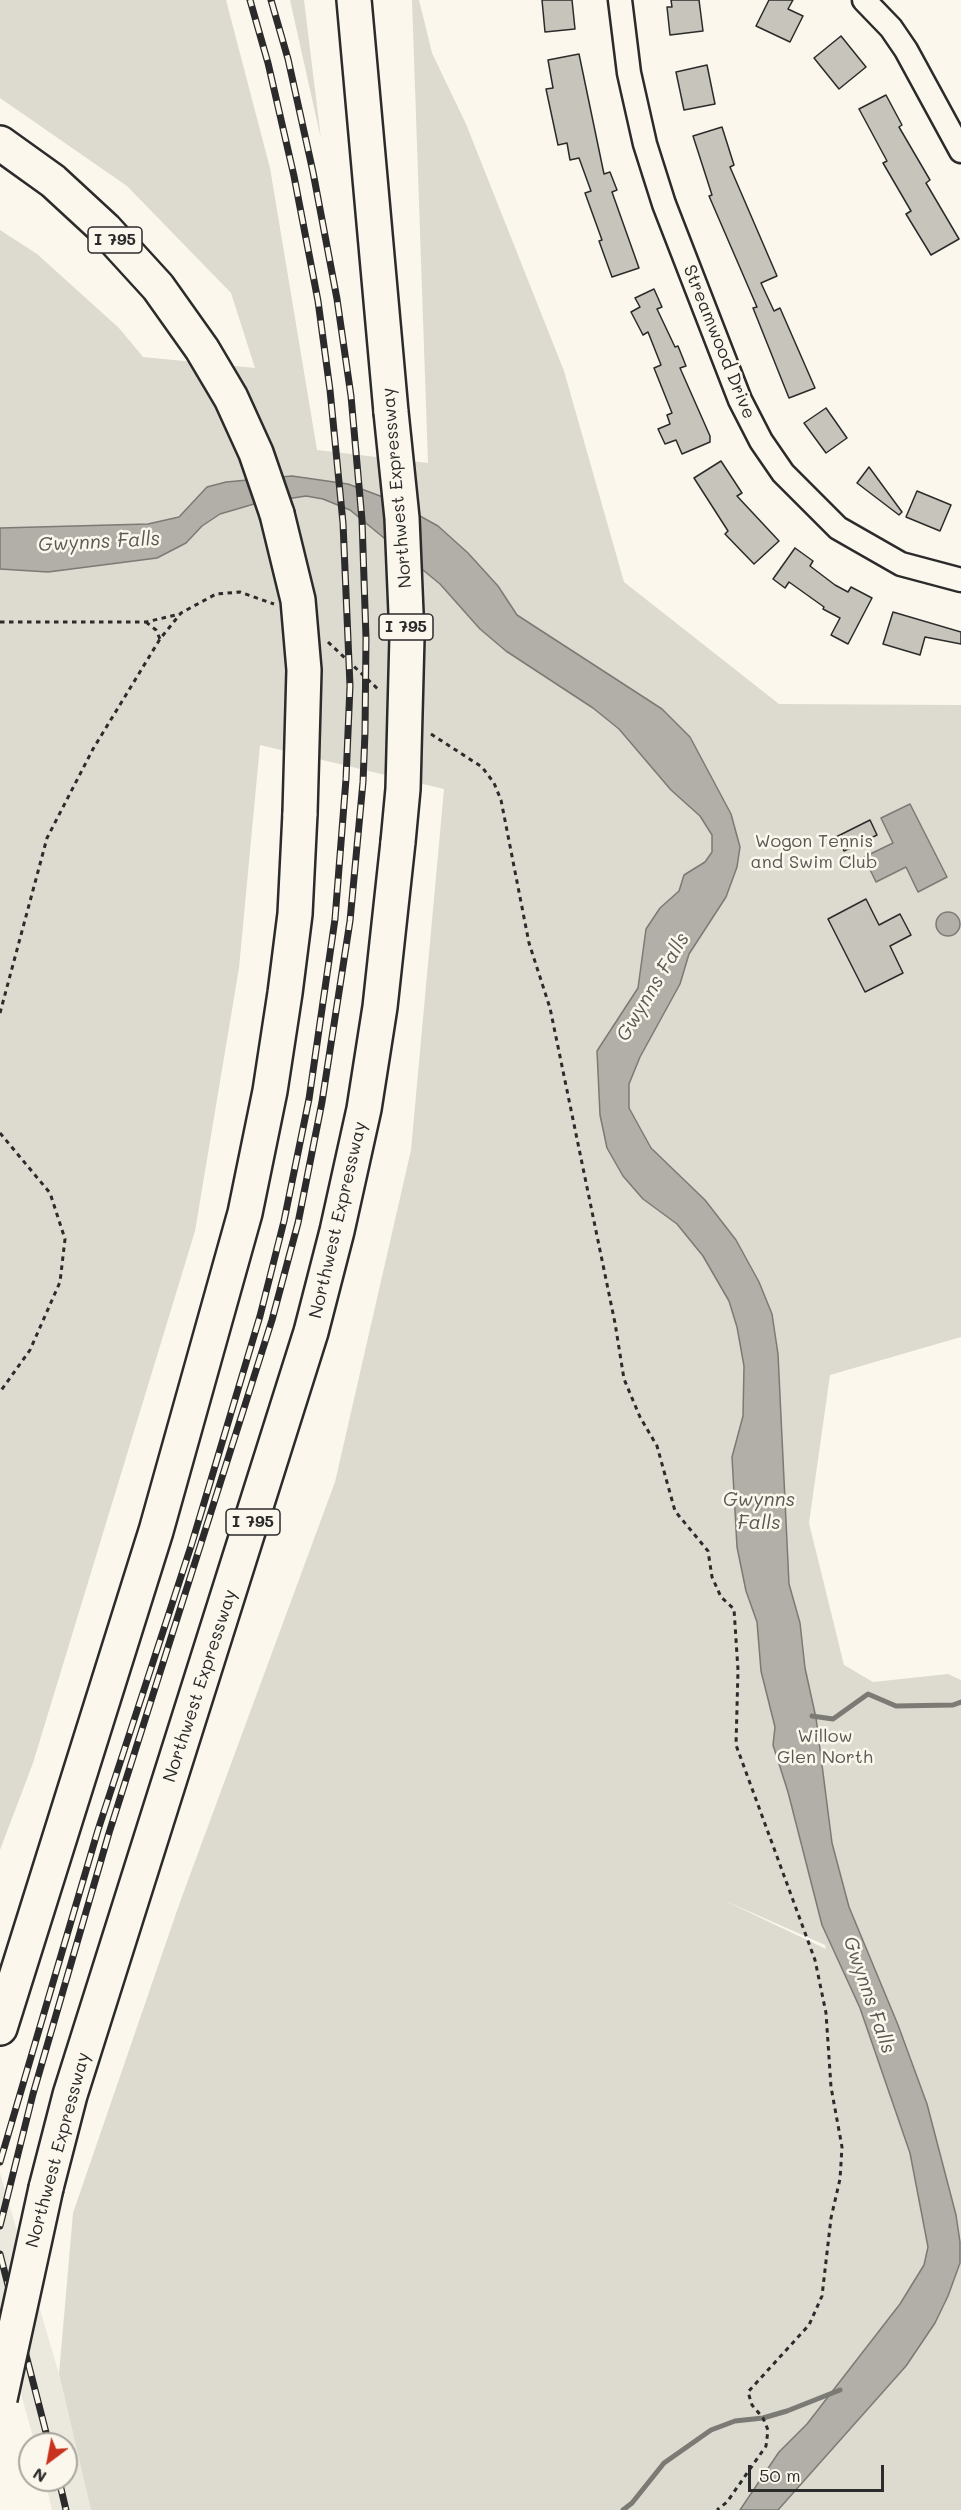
<!DOCTYPE html>
<html>
<head>
<meta charset="utf-8">
<style>
	body { margin:0 }
	#map { position:relative; width:961px; height:2510px; overflow:hidden; background:#fbf7ec; font-family:Mali,sans-serif }
	canvas { display:block }
	.north { position:absolute; left:18px; top:2432px; width:60px; height:60px; box-sizing:border-box; background:#fbf7ec; border:2px solid #a8a59f; border-radius:50%; rotate:212deg; font-size:16px; font-weight:700; line-height:24px; text-align:center; color:#2b2b2b }
	.north::after { content:''; display:block; margin:auto; width:21px; height:27px; background:#c8321e; clip-path:polygon(50% 0,100% 100%,50% 72%,0 100%) }
	.scale { position:absolute; left:748px; top:2465px; width:136px; height:27px; box-sizing:border-box; border:3px solid #2b2b2b; border-top:0; padding-left:8px; font-size:18px; line-height:21px; white-space:nowrap; color:#2b2b2b; -webkit-text-stroke:4px #fbf7ec; paint-order:stroke }
</style>
</head>
<body>
<div id="map">
<canvas width="961" height="2510"></canvas>
<div class="north">N</div>
<div class="scale">50 m</div>
</div>
<script>
const g = document.querySelector('canvas').getContext('2d');
g.lineJoin = 'round';
function fill(path, color) {
  g.fillStyle = color;
  g.fill(path, 'evenodd');
}
function poly(rows) {
  const path = new Path2D();
  for (const r of rows) {
    if (r.length === 3) {
      path.moveTo(r[0] + r[2], r[1]);
      path.arc(r[0], r[1], r[2], 0, 2 * Math.PI);
      continue;
    }
    path.moveTo(r[0], r[1]);
    for (let i = 2; i < r.length; i += 2) path.lineTo(r[i], r[i + 1]);
  }
  return path;
}
function stroke(path, color, width, dash) {
  g.strokeStyle = color;
  g.lineWidth = width;
  g.lineCap = dash ? 'butt' : 'round';
  g.setLineDash(dash || []);
  g.stroke(path);
}
function drawText(font, color, halo, rows, align = 'center') {
  g.font = font + ' Mali,sans-serif';
  g.lineWidth = 5;
  g.setLineDash([]);
  g.textBaseline = 'middle';
  g.strokeStyle = halo;
  g.fillStyle = color;
  for (const [text, x, y, turn = 0] of rows) {
    g.save();
    g.translate(x, y);
    g.rotate((+turn || 0) * Math.PI / 180);
    g.textAlign = isNaN(turn) ? turn : align;
    if (halo) g.strokeText(text, 0, 0);
    g.fillText(text, 0, 0);
    g.restore();
  }
}
const built = poly([
	[0,2173,59,2374,91,2510,52,2510,45,2480,66,2480,66,2444,35,2444,0,2319]
]);
const green = poly([
	[0,0,226,0,270,168,317,450,428,463,412,0,419,0,432,53,466,124,564,371,624,582,779,704,961,705,961,1337,830,1375,809,1523,844,1665,873,1682,948,1674,961,1680,961,2510,91,2510,59,2374,73,2213,180,1902,335,1482,411,1150,444,789,260,745,239,968,195,1231,33,1763,0,1850,0,230,37,254,119,328,143,357,255,368,231,293,127,186,0,98],
	[721,1899,825,1945,826,1949],
	[290,0,304,0,321,139]
]);
const water = poly([
	[292,476,348,484,391,500,438,526,468,553,498,586,517,615,662,709,690,737,731,814,740,847,737,867,726,897,689,954,680,984,640,1057,629,1084,629,1108,651,1148,705,1200,736,1240,759,1282,772,1314,778,1354,789,1584,800,1623,805,1668,816,1718,832,1843,849,1907,898,2025,927,2104,956,2215,960,2242,960,2263,948,2296,935,2323,906,2366,778,2510,740,2510,779,2452,807,2424,900,2304,924,2265,928,2247,910,2153,860,2008,822,1925,788,1792,773,1745,775,1727,761,1671,757,1622,746,1591,737,1547,732,1457,743,1416,744,1366,737,1327,729,1301,703,1256,677,1224,643,1199,623,1176,607,1148,600,1115,597,1051,638,988,646,929,660,908,679,891,684,875,705,862,712,852,712,835,700,816,671,790,619,729,593,708,506,651,480,629,440,584,350,510,323,499,306,496,254,504,220,514,202,526,186,543,157,558,48,572,0,569,0,528,148,524,179,517,207,487,226,482,292,476],
	[910,804,947,877,918,892,906,867,876,882,864,857,893,843,881,818,910,804],
	[948,924,12]
]);
const stream = poly([
	[812,1716,833,1719,868,1694,896,1706,953,1705,961,1702],
	[623,2510,632,2503,664,2463,711,2430,735,2421,763,2418,787,2411,840,2390]
]);
const building = poly([
	[542,0,572,0,575,29,545,32,542,0],
	[671,0,699,0,703,31,670,35,667,7,672,7,671,0],
	[769,0,793,0,788,9,803,16,790,42,756,26,769,0],
	[841,36,866,67,839,89,814,58,841,36],
	[579,54,604,174,610,172,617,190,612,192,639,268,612,277,599,241,602,240,585,193,591,191,579,158,570,160,567,143,558,145,546,89,553,88,548,60,579,54],
	[707,65,715,104,684,110,676,72,707,65],
	[886,95,902,125,899,127,930,180,926,183,959,239,931,255,906,214,911,211,883,163,887,161,859,109,886,95],
	[722,127,734,165,730,167,777,276,761,283,774,311,780,308,815,388,789,398,753,308,757,307,709,196,712,195,693,136,722,127],
	[654,289,662,307,657,309,675,347,678,346,686,366,680,368,710,436,710,442,682,454,676,440,665,444,658,429,670,424,667,415,672,413,654,368,661,365,648,332,643,335,631,312,640,307,635,298,654,289],
	[826,408,847,438,826,453,804,423,826,408],
	[721,461,742,493,737,496,779,541,754,564,725,534,728,531,694,478,721,461],
	[869,467,902,512,899,515,857,483,869,467],
	[917,491,951,505,940,531,906,517,917,491],
	[795,548,813,561,810,566,835,585,848,592,851,587,872,598,848,644,831,635,840,618,823,609,824,607,789,582,785,588,773,579,795,548],
	[893,612,961,632,961,644,925,637,920,655,883,644,893,612],
	[870,820,877,835,844,851,836,837,870,820],
	[866,899,879,925,900,914,911,935,890,946,903,973,865,992,828,919,866,899]
]);
const path = poly([
	[0,622,146,622,180,614],
	[146,622,156,630,160,639],
	[328,642,380,691],
	[431,734,482,767,494,783,501,800,529,943,550,1008,615,1323,624,1379,640,1417,657,1446,675,1511,708,1551,712,1577,721,1597,734,1609,738,1670,736,1745,815,1960,826,2013,831,2087,842,2147,840,2179,831,2218,822,2296,809,2325,748,2392,752,2405,763,2418,768,2430,766,2446,727,2502,717,2510],
	[0,1013,47,838,93,749,160,639,181,613,216,594,240,592,274,604],
	[0,1133,50,1193,65,1239,60,1282,30,1350,0,1392]
]);
const minor = poly([
	[620,0,629,73,645,144,664,204,740,400,761,441,783,473,838,528,901,564,961,580],
	[864,0,891,28,906,50,961,151]
]);
const highway = poly([
	[354,0,391,412],
	[0,143,53,181,105,229,158,287,202,349,231,398,256,453,277,514],
	[0,2028,156,1531,245,1213,270,1091,285,993,295,914,300,813],
	[46,2188,70,2095,311,1332,337,1231,364,1109,380,1007,398,842]
]);
const rail = poly([
	[0,2162,98,1830,192,1543,260,1316,284,1221,309,1099,335,919,346,779,350,686,343,523,330,390,318,301,294,176,268,63,250,0],
	[0,2226,33,2094,109,1833,272,1320,298,1223,322,1102,350,921,363,782,365,732,366,638,362,520,351,396,337,299,313,172,288,59,271,0],
	[0,2254,49,2444],
	[59,2480,66,2510]
]);
const highwayBridge = poly([
	[391,412,402,518,407,637,403,789,398,842],
	[277,514,298,600,304,670,300,813],
	[0,2399,46,2188]
]);
const shields = [
	[115,240,54],
	[406,627,54],
	[253,1522,54]
];
const shieldNames = [
	["I 795",115,240],
	["I 795",406,627],
	["I 795",253,1522]
];
const streetNames = [
	["Streamwood Drive",719,342,68],
	["Northwest Expressway",397,488,-95],
	["Northwest Expressway",338,1220,-77],
	["Northwest Expressway",200,1686,-72],
	["Northwest Expressway",58,2150,-75]
];
const parkNames = [
	["Wogon Tennis",814,841],
	["and Swim Club",814,862],
	["Willow",825,1736],
	["Glen North",825,1757]
];
const waterNames = [
	["Gwynns Falls",99,542,-3],
	["Gwynns Falls",653,987,-59],
	["Gwynns",759,1500],
	["Falls",759,1523],
	["Gwynns Falls",869,1995,71]
];
fill(built, '#ebe8de');
fill(green, '#dddad0');
fill(water, '#b1afa7');
stroke(water, '#7b7a75', 1.5);
stroke(stream, '#7b7a75', 5);
fill(building, '#c7c4bc');
stroke(building, '#2b2b2b', 1.5);
stroke(minor, '#2b2b2b', 27);
stroke(highway, '#2b2b2b', 38);
stroke(path, '#2b2b2b', 3, [4.5, 4.5]);
stroke(minor, '#fbf7ec', 22);
stroke(highway, '#fbf7ec', 33);
stroke(rail, '#2b2b2b', 7);
stroke(rail, '#fbf7ec', 4.5, [14]);
stroke(highwayBridge, '#2b2b2b', 38, []);
stroke(highwayBridge, '#fbf7ec', 33);
for (const [x, y, w] of shields) {
  const box = new Path2D();
  box.roundRect(x - w / 2, y - 13, w, 26, 4.5);
  g.fillStyle = '#fbf7ec';
  g.fill(box);
  stroke(box, '#2b2b2b', 1.5);
}
drawText('bold 16px', '#2b2b2b', null, shieldNames);
drawText('18px', '#2b2b2b', '#fbf7ec', streetNames);
drawText('18px', '#585754', '#fbf7ec', parkNames);
drawText('italic 20px', '#5a5956', '#fbf7ec', waterNames);
</script>
</body>
</html>
